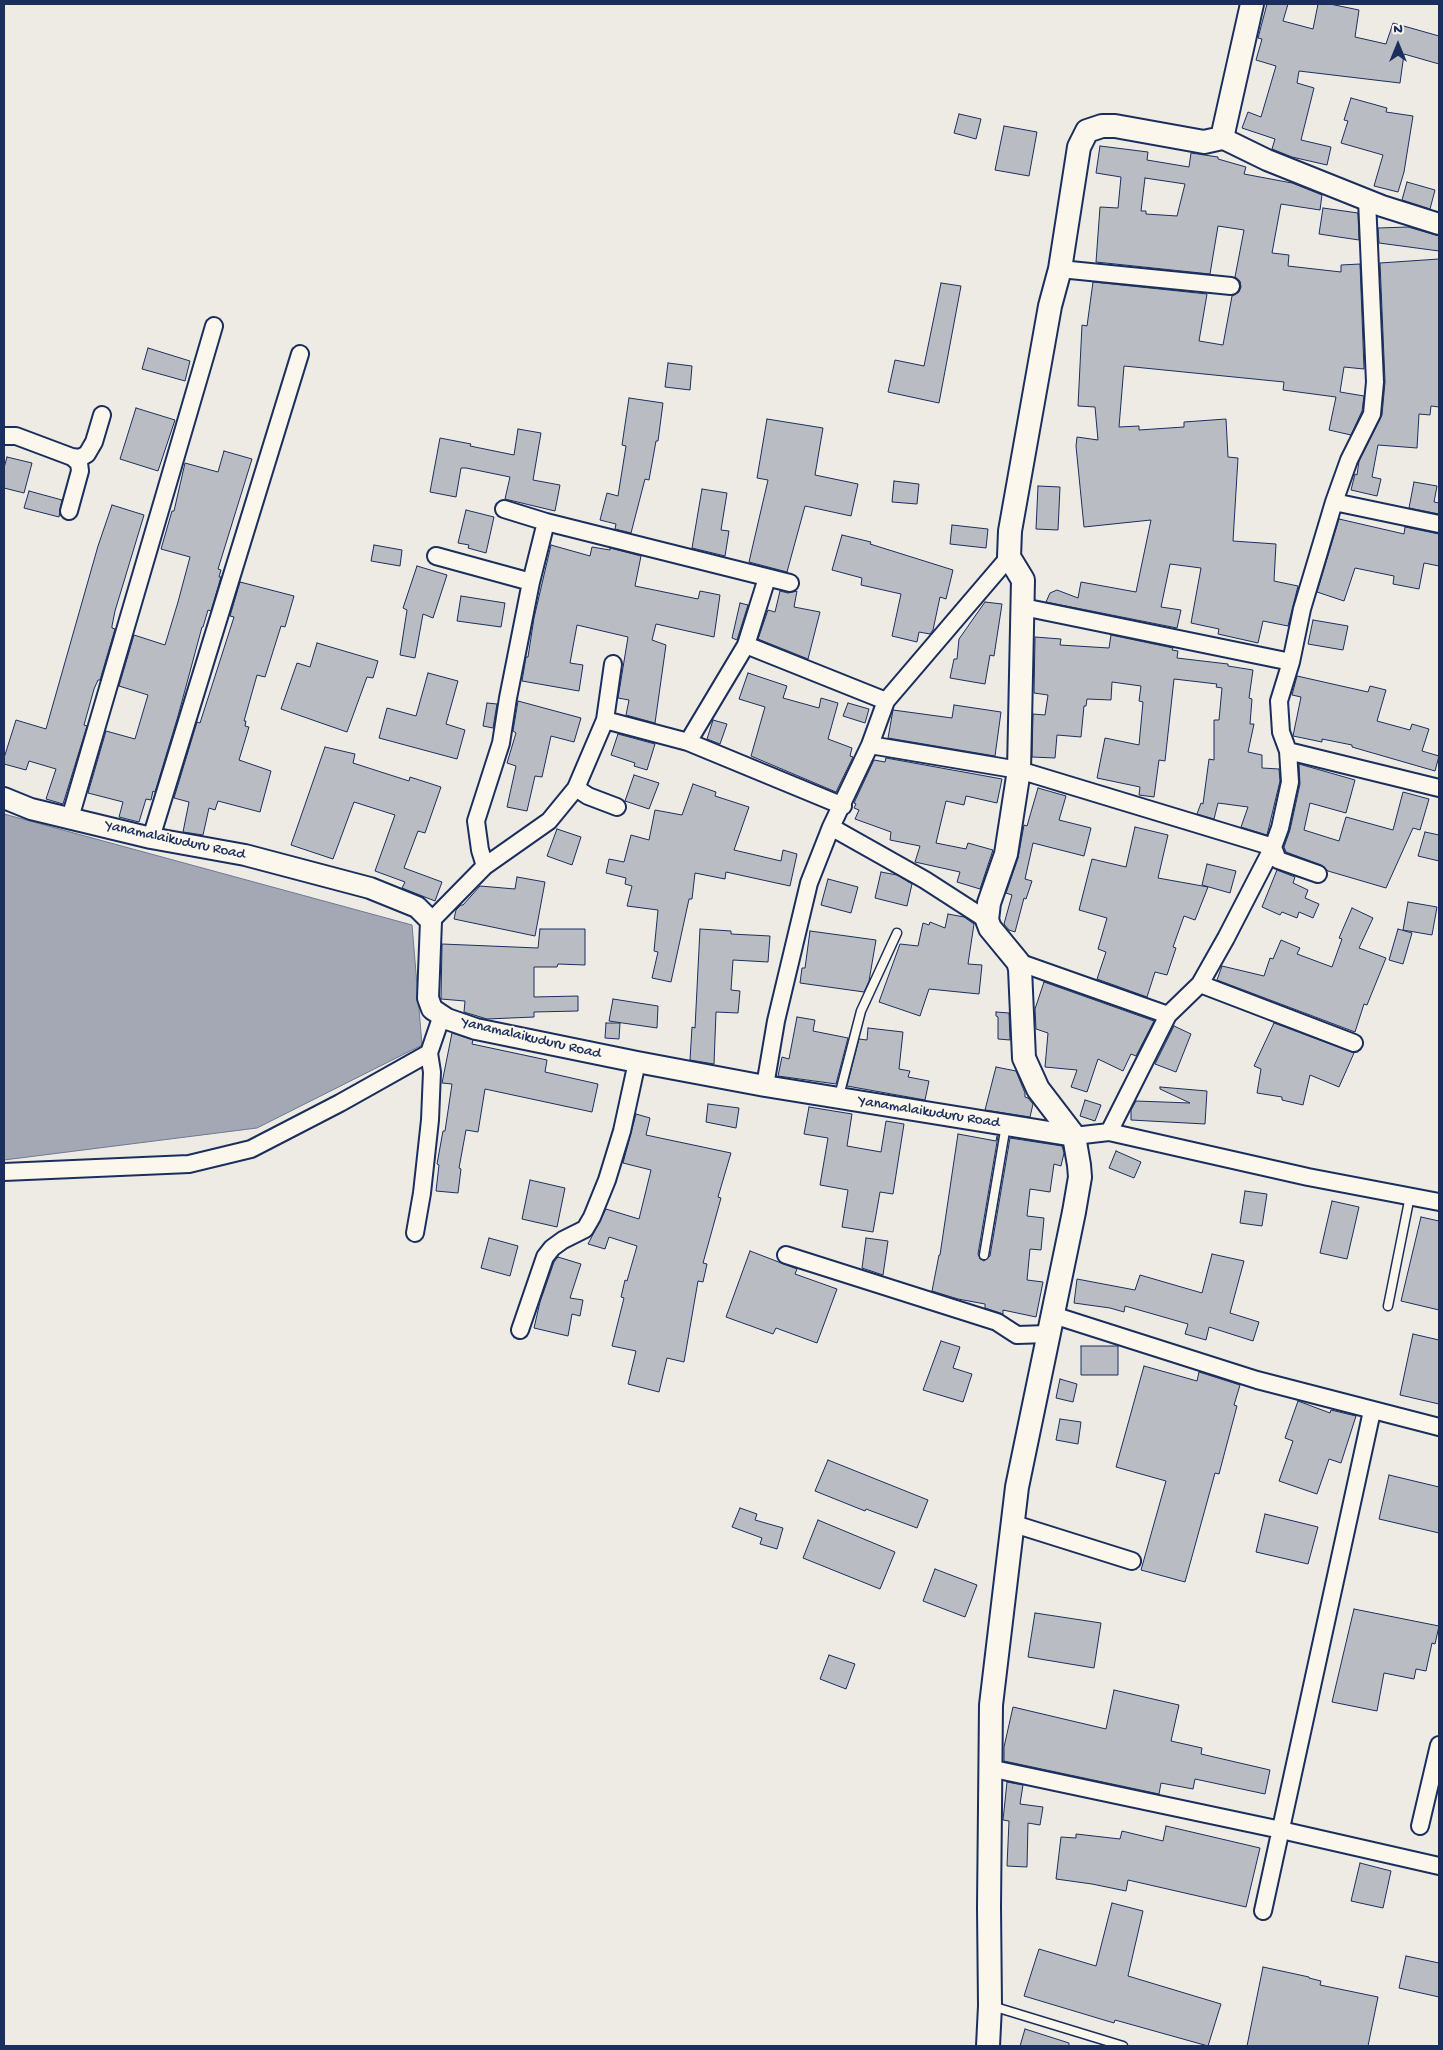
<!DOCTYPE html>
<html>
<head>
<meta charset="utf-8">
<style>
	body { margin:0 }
	#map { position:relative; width:1443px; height:2050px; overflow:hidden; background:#eeebe4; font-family:"Gochi Hand",sans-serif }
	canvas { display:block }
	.frame { position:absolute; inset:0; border:5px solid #1b2f5e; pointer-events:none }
	.north { position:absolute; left:1373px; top:20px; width:50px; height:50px; -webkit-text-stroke:4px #fbf7ec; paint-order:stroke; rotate:0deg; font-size:14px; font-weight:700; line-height:20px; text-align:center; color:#1b2f5e }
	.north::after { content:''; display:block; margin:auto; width:18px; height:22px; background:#1b2f5e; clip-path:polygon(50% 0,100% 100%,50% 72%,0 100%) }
</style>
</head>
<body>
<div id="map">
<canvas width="1443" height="2050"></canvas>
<div class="frame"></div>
<div class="north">N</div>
</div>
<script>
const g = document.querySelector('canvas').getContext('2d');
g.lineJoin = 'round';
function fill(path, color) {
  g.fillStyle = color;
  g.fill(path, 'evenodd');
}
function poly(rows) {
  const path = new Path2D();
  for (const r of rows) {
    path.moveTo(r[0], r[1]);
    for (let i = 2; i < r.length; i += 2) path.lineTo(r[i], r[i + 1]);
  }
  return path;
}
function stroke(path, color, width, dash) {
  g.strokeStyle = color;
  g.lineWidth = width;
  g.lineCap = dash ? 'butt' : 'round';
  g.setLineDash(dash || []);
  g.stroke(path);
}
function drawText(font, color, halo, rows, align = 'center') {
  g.font = font + ' "Gochi Hand",sans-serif';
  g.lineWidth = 4;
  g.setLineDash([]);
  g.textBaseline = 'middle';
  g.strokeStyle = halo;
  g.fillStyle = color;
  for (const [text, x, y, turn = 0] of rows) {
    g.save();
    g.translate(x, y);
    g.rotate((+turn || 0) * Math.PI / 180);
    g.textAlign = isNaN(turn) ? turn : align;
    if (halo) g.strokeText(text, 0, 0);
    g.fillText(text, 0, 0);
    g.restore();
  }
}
const water = poly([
	[4,814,412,925,422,1045,257,1128,4,1160,4,814]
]);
const building = poly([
	[1267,4,1288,4,1283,21,1313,29,1318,4,1330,4,1359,10,1355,37,1386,44,1393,23,1439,36,1439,64,1404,54,1400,83,1299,71,1297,83,1314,88,1301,140,1331,147,1327,165,1292,157,1272,149,1275,139,1242,128,1248,112,1261,117,1276,66,1256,60,1262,39,1258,38,1267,4],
	[1351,98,1387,108,1386,112,1413,116,1404,172,1398,192,1374,186,1383,155,1341,143,1348,121,1344,120,1351,98],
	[959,114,981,119,976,139,954,133,959,114],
	[1004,126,1037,132,1029,176,995,170,1004,126],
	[1100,146,1148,152,1147,160,1189,167,1191,153,1218,157,1218,159,1246,167,1244,174,1292,183,1322,195,1320,210,1281,204,1272,253,1289,255,1288,266,1341,272,1341,265,1360,264,1364,369,1344,367,1340,392,1364,396,1362,411,1351,435,1329,430,1336,397,1283,390,1284,382,1124,366,1119,427,1139,426,1139,430,1184,427,1184,422,1226,419,1228,457,1238,458,1233,541,1276,544,1274,581,1298,586,1288,626,1263,621,1258,643,1218,634,1219,629,1191,623,1201,568,1170,564,1161,607,1181,610,1177,628,1046,602,1050,593,1057,590,1078,598,1081,582,1136,592,1151,520,1084,527,1076,446,1077,437,1098,440,1095,407,1078,406,1082,325,1087,326,1093,282,1207,294,1199,341,1223,345,1232,296,1239,292,1241,287,1240,281,1235,277,1244,230,1218,226,1210,274,1096,262,1100,207,1118,208,1121,177,1096,173,1100,146],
	[1145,178,1185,184,1177,216,1146,214,1146,211,1141,211,1145,178],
	[1407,182,1435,190,1430,209,1402,200,1407,182],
	[1323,208,1358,213,1359,240,1319,234,1323,208],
	[1408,227,1439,236,1439,251,1379,243,1378,228,1408,227],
	[1439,259,1439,407,1431,406,1430,415,1419,414,1417,448,1378,445,1372,477,1381,479,1377,496,1351,490,1355,474,1357,475,1359,461,1382,415,1385,382,1380,263,1439,259],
	[941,283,961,286,939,403,888,392,895,360,924,366,941,283],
	[148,348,190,361,185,381,142,369,148,348],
	[668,363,692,366,690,390,665,387,668,363],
	[629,398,663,403,658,441,656,441,649,480,645,479,631,533,615,529,616,524,600,520,607,493,618,496,626,446,622,445,629,398],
	[136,408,175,420,158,471,120,459,136,408],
	[767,419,823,428,815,475,858,484,851,516,805,506,787,572,749,562,768,480,757,478,767,419],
	[518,429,541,433,533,480,560,485,555,511,505,499,510,477,466,468,461,468,456,497,430,492,440,438,471,444,470,446,514,455,518,429],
	[224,451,252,459,218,569,221,570,219,577,221,577,211,611,208,610,203,627,202,627,178,716,155,792,153,791,151,800,146,799,139,822,119,817,123,802,88,793,106,731,135,739,148,695,119,686,134,635,165,645,178,602,190,557,161,549,172,511,174,511,185,463,218,472,224,451],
	[7,457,32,463,24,493,4,488,4,468,7,457],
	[894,481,919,484,917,504,892,502,894,481],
	[1414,482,1437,486,1434,502,1439,503,1439,514,1409,508,1414,482],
	[1038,486,1060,487,1058,530,1036,529,1038,486],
	[702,489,727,493,721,530,729,531,725,556,692,548,702,489],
	[29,491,62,500,59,517,24,508,29,491],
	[112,505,144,515,115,611,112,626,112,628,115,629,100,680,98,680,94,689,84,725,87,726,63,804,46,799,56,769,29,761,26,770,4,764,4,758,16,720,46,729,98,546,112,505],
	[466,510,494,517,486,553,468,548,469,545,458,543,466,510],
	[1339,519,1404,534,1405,527,1439,534,1439,566,1424,563,1419,589,1393,584,1394,576,1355,568,1344,601,1317,592,1339,519],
	[952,525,988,529,986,548,950,544,952,525],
	[842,535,871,542,870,544,953,570,946,599,940,597,933,630,930,634,919,632,917,642,892,636,901,594,861,585,862,578,832,570,842,535],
	[374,545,402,550,400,566,371,561,374,545],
	[551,545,590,556,592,547,610,550,610,548,641,556,635,586,698,599,700,591,720,595,714,637,656,624,652,640,666,645,655,723,626,715,629,700,618,698,628,637,577,625,570,663,583,665,579,691,522,681,526,657,528,657,534,618,551,545],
	[417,566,447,575,433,618,423,614,415,658,400,655,407,610,403,608,417,566],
	[240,582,294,596,285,627,281,626,265,677,257,675,244,721,246,721,245,726,249,727,239,760,271,771,260,812,218,801,215,810,209,808,203,835,183,832,189,802,174,798,197,722,200,723,234,617,230,616,240,582],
	[780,591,788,593,797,591,794,607,820,612,808,659,758,639,768,610,775,612,780,591],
	[461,596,505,603,501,627,457,621,461,596],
	[985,602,1002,604,994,656,990,655,985,684,950,678,954,659,957,659,959,639,985,602],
	[740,603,748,605,737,640,732,638,740,603],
	[1313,620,1348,626,1343,650,1308,644,1313,620],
	[1111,635,1173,648,1172,650,1178,651,1177,658,1228,664,1228,666,1253,670,1249,698,1252,699,1250,724,1254,724,1248,752,1262,755,1262,768,1279,769,1280,781,1267,835,1241,827,1248,807,1218,803,1214,819,1197,814,1201,803,1203,804,1209,759,1214,760,1214,720,1219,720,1222,688,1216,687,1217,684,1174,679,1165,761,1159,760,1154,797,1139,795,1140,787,1097,778,1105,738,1139,745,1143,702,1139,701,1141,686,1112,682,1111,700,1087,699,1086,706,1084,706,1081,737,1057,735,1055,758,1032,757,1033,714,1045,715,1048,695,1034,693,1035,637,1061,639,1060,645,1109,648,1111,635],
	[317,643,378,661,373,678,367,677,347,732,281,709,297,663,310,667,317,643],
	[428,673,458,681,446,724,465,730,457,759,379,738,387,708,416,716,428,673],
	[748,673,787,686,783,698,819,708,821,698,838,703,828,739,852,748,850,756,853,757,836,792,751,756,765,707,739,699,748,673],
	[1297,676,1368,692,1370,686,1386,690,1377,721,1410,730,1412,724,1429,729,1422,751,1439,756,1435,771,1352,747,1352,745,1322,739,1322,742,1293,736,1301,697,1292,695,1297,676],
	[518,701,581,718,574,742,551,736,542,777,535,776,527,811,507,807,516,766,507,763,516,733,513,731,518,701],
	[487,703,497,704,493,728,483,726,487,703],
	[848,703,869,709,865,723,843,716,848,703],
	[954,705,1001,712,995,756,888,738,893,710,952,718,954,705],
	[713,720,727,724,720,744,707,739,713,720],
	[618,734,655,744,647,770,634,766,635,763,611,755,618,734],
	[325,747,355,754,353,763,409,781,410,777,441,787,425,833,418,831,404,868,442,882,435,901,402,888,405,882,375,871,395,815,354,802,333,859,291,845,325,747],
	[886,758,1002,779,997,803,966,796,964,805,946,801,936,843,966,849,968,843,993,850,980,889,957,882,960,872,915,862,920,846,890,840,891,832,855,819,859,810,854,808,856,804,854,803,874,760,885,762,886,758],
	[1299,764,1355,780,1346,813,1310,803,1304,830,1339,841,1346,817,1393,830,1403,792,1429,799,1420,830,1413,828,1386,888,1328,871,1321,865,1286,852,1284,847,1290,830,1300,784,1299,764],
	[634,775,659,783,649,809,625,801,634,775],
	[693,784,716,792,715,796,749,807,734,850,781,861,783,850,797,854,790,886,726,872,725,879,695,873,692,899,689,899,671,982,652,978,658,952,654,951,658,910,627,906,632,886,625,884,626,878,606,873,609,859,624,862,631,835,649,840,655,810,682,815,693,784],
	[1038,788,1066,796,1059,820,1091,828,1084,856,1033,843,1025,879,1032,881,1026,899,1024,898,1015,932,1009,930,1004,924,1012,895,1006,893,1018,858,1024,825,1027,826,1038,788],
	[1135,827,1168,835,1158,878,1208,887,1195,920,1184,916,1173,947,1176,948,1167,975,1155,972,1147,997,1097,979,1106,952,1098,949,1107,918,1079,910,1092,859,1126,867,1135,827],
	[557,829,581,837,572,865,547,856,557,829],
	[1425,832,1439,835,1439,861,1418,856,1425,832],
	[1207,864,1236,871,1230,893,1202,885,1207,864],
	[1277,870,1295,877,1293,883,1308,890,1305,898,1319,904,1313,918,1299,912,1297,918,1282,912,1280,915,1262,907,1277,870],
	[881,872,897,875,912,884,907,906,875,898,881,872],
	[517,877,545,882,535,936,454,919,456,910,461,905,463,905,480,886,515,889,517,877],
	[828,879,858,887,851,913,821,905,828,879],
	[1408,902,1437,907,1432,935,1403,930,1408,902],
	[1352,908,1373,918,1359,948,1386,958,1367,1005,1364,1004,1355,1032,1217,980,1222,966,1264,976,1270,958,1273,959,1281,940,1300,948,1297,954,1332,967,1342,939,1339,938,1352,908],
	[948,914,964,917,974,924,968,964,982,965,979,994,929,989,920,1016,879,1002,900,944,918,946,923,923,929,925,930,922,945,928,948,914],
	[540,929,585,929,585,965,558,964,557,967,534,967,534,997,578,996,578,1011,534,1012,534,1017,487,1019,464,1012,465,1001,441,999,442,944,538,948,540,929],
	[700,929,731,931,731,934,770,936,768,962,733,960,731,990,740,991,738,1013,716,1012,714,1064,690,1060,692,1027,695,1028,700,929],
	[1398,929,1412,933,1403,964,1389,960,1398,929],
	[810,931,876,940,869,981,864,992,800,983,802,968,805,968,810,931],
	[1044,982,1154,1021,1136,1056,1131,1054,1123,1071,1098,1059,1087,1092,1071,1087,1077,1070,1045,1067,1048,1033,1036,1029,1035,1009,1044,982],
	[613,999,658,1006,657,1028,609,1021,613,999],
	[996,1012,1009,1013,1010,1040,998,1039,998,1017,996,1016,996,1012],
	[797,1017,815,1020,813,1031,848,1038,836,1084,778,1076,782,1057,789,1059,797,1017],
	[606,1023,620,1023,619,1039,605,1038,606,1023],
	[1274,1023,1354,1053,1339,1087,1310,1075,1303,1105,1282,1100,1282,1097,1257,1093,1261,1069,1254,1066,1274,1023],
	[1174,1026,1191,1034,1176,1072,1155,1064,1174,1026],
	[868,1028,903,1032,899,1069,910,1071,908,1077,929,1081,925,1100,847,1086,859,1039,867,1040,868,1028],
	[452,1033,473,1040,472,1044,547,1060,545,1072,598,1084,592,1112,485,1089,478,1132,466,1130,459,1168,461,1169,458,1193,436,1191,439,1165,437,1164,443,1131,445,1131,452,1084,442,1083,452,1033],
	[996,1067,1016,1071,1025,1093,1025,1097,1028,1098,1033,1104,1030,1117,985,1110,996,1067],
	[1160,1087,1207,1091,1205,1124,1131,1120,1131,1110,1136,1101,1190,1103,1160,1089,1160,1087],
	[1085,1100,1101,1105,1095,1121,1080,1116,1085,1100],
	[708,1104,739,1108,736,1128,706,1122,708,1104],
	[809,1107,852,1114,847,1146,881,1152,886,1121,904,1124,893,1194,880,1192,873,1232,842,1227,848,1190,820,1185,828,1138,804,1134,809,1107],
	[636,1114,650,1118,646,1135,731,1153,718,1197,721,1198,703,1263,707,1264,703,1282,698,1281,684,1362,667,1358,659,1392,628,1384,636,1351,612,1346,624,1298,621,1297,625,1280,627,1281,637,1246,609,1237,605,1249,588,1244,606,1209,639,1219,651,1170,623,1163,636,1114],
	[958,1134,996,1141,997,1136,998,1136,978,1254,980,1259,984,1261,990,1256,1010,1138,1062,1146,1064,1153,1061,1166,1054,1164,1050,1192,1030,1189,1027,1216,1044,1218,1041,1250,1030,1249,1027,1280,1043,1282,1036,1317,1003,1310,1003,1314,985,1308,985,1304,958,1299,932,1291,939,1255,940,1255,958,1134],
	[1116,1151,1141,1162,1134,1178,1109,1168,1116,1151],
	[530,1180,565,1188,557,1227,522,1219,530,1180],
	[1245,1191,1267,1194,1262,1226,1240,1223,1245,1191],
	[1332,1201,1359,1207,1347,1259,1320,1253,1332,1201],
	[1421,1217,1439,1221,1439,1310,1401,1301,1421,1217],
	[489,1238,518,1246,510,1276,481,1268,489,1238],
	[866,1238,888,1241,883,1275,862,1268,866,1238],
	[750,1251,797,1269,795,1274,837,1289,817,1343,776,1328,773,1334,726,1317,750,1251],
	[1212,1254,1244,1261,1230,1313,1259,1322,1253,1341,1209,1327,1206,1340,1185,1334,1188,1324,1125,1306,1124,1312,1110,1308,1074,1303,1077,1279,1135,1290,1140,1275,1202,1293,1212,1254],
	[558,1257,581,1264,570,1298,583,1300,580,1316,572,1314,568,1336,534,1328,540,1302,554,1262,558,1257],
	[1413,1334,1439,1340,1439,1404,1400,1395,1413,1334],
	[941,1341,960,1347,953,1368,972,1374,963,1402,923,1390,941,1341],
	[1081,1346,1118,1346,1118,1375,1081,1375,1081,1346],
	[1144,1366,1197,1381,1199,1372,1240,1385,1234,1405,1237,1406,1224,1455,1219,1474,1215,1473,1185,1582,1141,1570,1166,1481,1116,1467,1144,1366],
	[1060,1379,1077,1384,1073,1402,1056,1398,1060,1379],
	[1298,1401,1330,1413,1331,1410,1356,1416,1341,1463,1329,1459,1317,1494,1279,1481,1293,1441,1285,1438,1298,1401],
	[1060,1419,1081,1422,1078,1444,1056,1440,1060,1419],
	[828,1460,928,1500,917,1528,866,1509,865,1511,815,1491,828,1460],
	[1389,1475,1439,1487,1439,1533,1379,1519,1389,1475],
	[740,1508,757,1514,755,1520,783,1528,777,1549,760,1544,762,1538,732,1527,740,1508],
	[1265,1514,1318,1527,1308,1564,1256,1552,1265,1514],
	[818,1520,895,1552,880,1589,803,1558,818,1520],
	[935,1569,977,1585,965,1617,923,1601,935,1569],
	[1354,1609,1439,1626,1435,1644,1432,1643,1426,1671,1416,1669,1414,1679,1384,1673,1377,1711,1332,1702,1354,1609],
	[1035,1613,1101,1623,1094,1668,1028,1657,1035,1613],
	[829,1655,855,1664,846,1689,820,1679,829,1655],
	[1114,1690,1179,1705,1171,1741,1202,1748,1201,1754,1270,1770,1265,1794,1195,1779,1193,1789,1161,1783,1159,1794,1004,1761,1004,1747,1013,1707,1106,1729,1114,1690],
	[1007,1782,1023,1785,1020,1804,1043,1807,1040,1825,1028,1823,1027,1867,1007,1866,1009,1821,1003,1820,1007,1782],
	[1166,1826,1260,1848,1246,1907,1128,1880,1126,1891,1092,1884,1056,1879,1061,1837,1076,1838,1076,1834,1120,1839,1122,1831,1163,1841,1166,1826],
	[1360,1863,1391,1871,1383,1908,1351,1901,1360,1863],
	[1112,1903,1143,1911,1128,1976,1221,2004,1208,2046,1115,2020,1114,2023,1024,1996,1039,1949,1096,1966,1112,1903],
	[1406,1956,1439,1963,1439,1997,1399,1988,1406,1956],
	[1263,1967,1309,1977,1309,1978,1321,1981,1320,1985,1378,1997,1368,2046,1247,2046,1263,1967],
	[1025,2029,1069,2043,1069,2046,1020,2046,1025,2029]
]);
const service = poly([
	[839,1096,861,1011,897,933],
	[984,1255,1006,1125],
	[1388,1306,1410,1196],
	[992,2006,1123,2046]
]);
const minor = poly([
	[1060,269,1231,286],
	[4,436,16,436,72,457,80,458,87,454,94,442,102,415],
	[1334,502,1439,524],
	[504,509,546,522,790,583],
	[69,511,80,471,79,463,72,457],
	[436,556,531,582],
	[1023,607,1291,662],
	[746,645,886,701],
	[605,720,688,742,843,806],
	[688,742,746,645,767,578],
	[870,745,1019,770,1273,847,1278,860,1318,874],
	[1288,751,1439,788],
	[576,788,588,796,617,807],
	[70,818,214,326],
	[151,838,300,354],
	[485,866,480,850,476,821,501,743,508,698,531,582,546,522],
	[987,920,925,880,831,827,870,745,886,701,1009,557],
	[431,921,485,866,549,821,576,788,605,720,613,664],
	[1018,962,1168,1015],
	[1200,984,1354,1043],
	[765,1086,776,1021,809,883,831,827],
	[1109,1132,1168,1015,1200,984,1226,938,1273,847,1280,828,1290,782,1288,751,1281,732,1279,701,1291,662,1302,609,1334,502,1349,460,1372,414,1375,382,1367,200],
	[1074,1136,1109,1132,1308,1177,1439,1202],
	[4,1172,189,1164,251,1149,340,1103,429,1053,442,1015],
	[415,1233,422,1193,430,1120,432,1072,429,1053],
	[786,1255,997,1322,1017,1335,1048,1334],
	[1053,1315,1257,1380,1439,1427],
	[520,1330,545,1257,552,1248,563,1240,585,1229,592,1217,607,1180,622,1131,637,1062],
	[1011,1523,1132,1561],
	[989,1768,1281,1830,1439,1866],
	[1420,1826,1439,1745],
	[1263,1911,1372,1411]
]);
const tertiary = poly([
	[1222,138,1267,160,1382,206,1439,224],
	[4,798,31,809,151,838,245,855,370,888,417,907,431,921,428,998,432,1009,447,1019,476,1029,637,1062,765,1086,1074,1136]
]);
const secondary = poly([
	[988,2046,990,2006,989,1907,991,1705,1017,1487,1074,1212,1080,1177,1079,1165,1074,1136,1038,1089,1024,1058,1020,969,1018,962,990,928,987,920,989,903,1006,854,1019,770,1023,580,1009,557,1010,531,1050,306,1060,269,1079,147,1087,131,1102,126,1115,126,1204,142,1222,138,1252,4]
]);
const streetNames = [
	["Yanamalaikuduru Road",175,841,12],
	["Yanamalaikuduru Road",531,1039,13],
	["Yanamalaikuduru Road",929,1113,9]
];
fill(water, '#a3a8b4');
stroke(water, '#6d7892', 1);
fill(building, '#b9bcc3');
stroke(building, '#1b2f5e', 1);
stroke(service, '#1b2f5e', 11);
stroke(minor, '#1b2f5e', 20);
stroke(tertiary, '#1b2f5e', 24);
stroke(secondary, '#1b2f5e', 26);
stroke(service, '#fbf7ec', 8);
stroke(minor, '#fbf7ec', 16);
stroke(tertiary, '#fbf7ec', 20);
stroke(secondary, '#fbf7ec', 22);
drawText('15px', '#1b2f5e', '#fbf7ec', streetNames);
</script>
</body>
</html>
